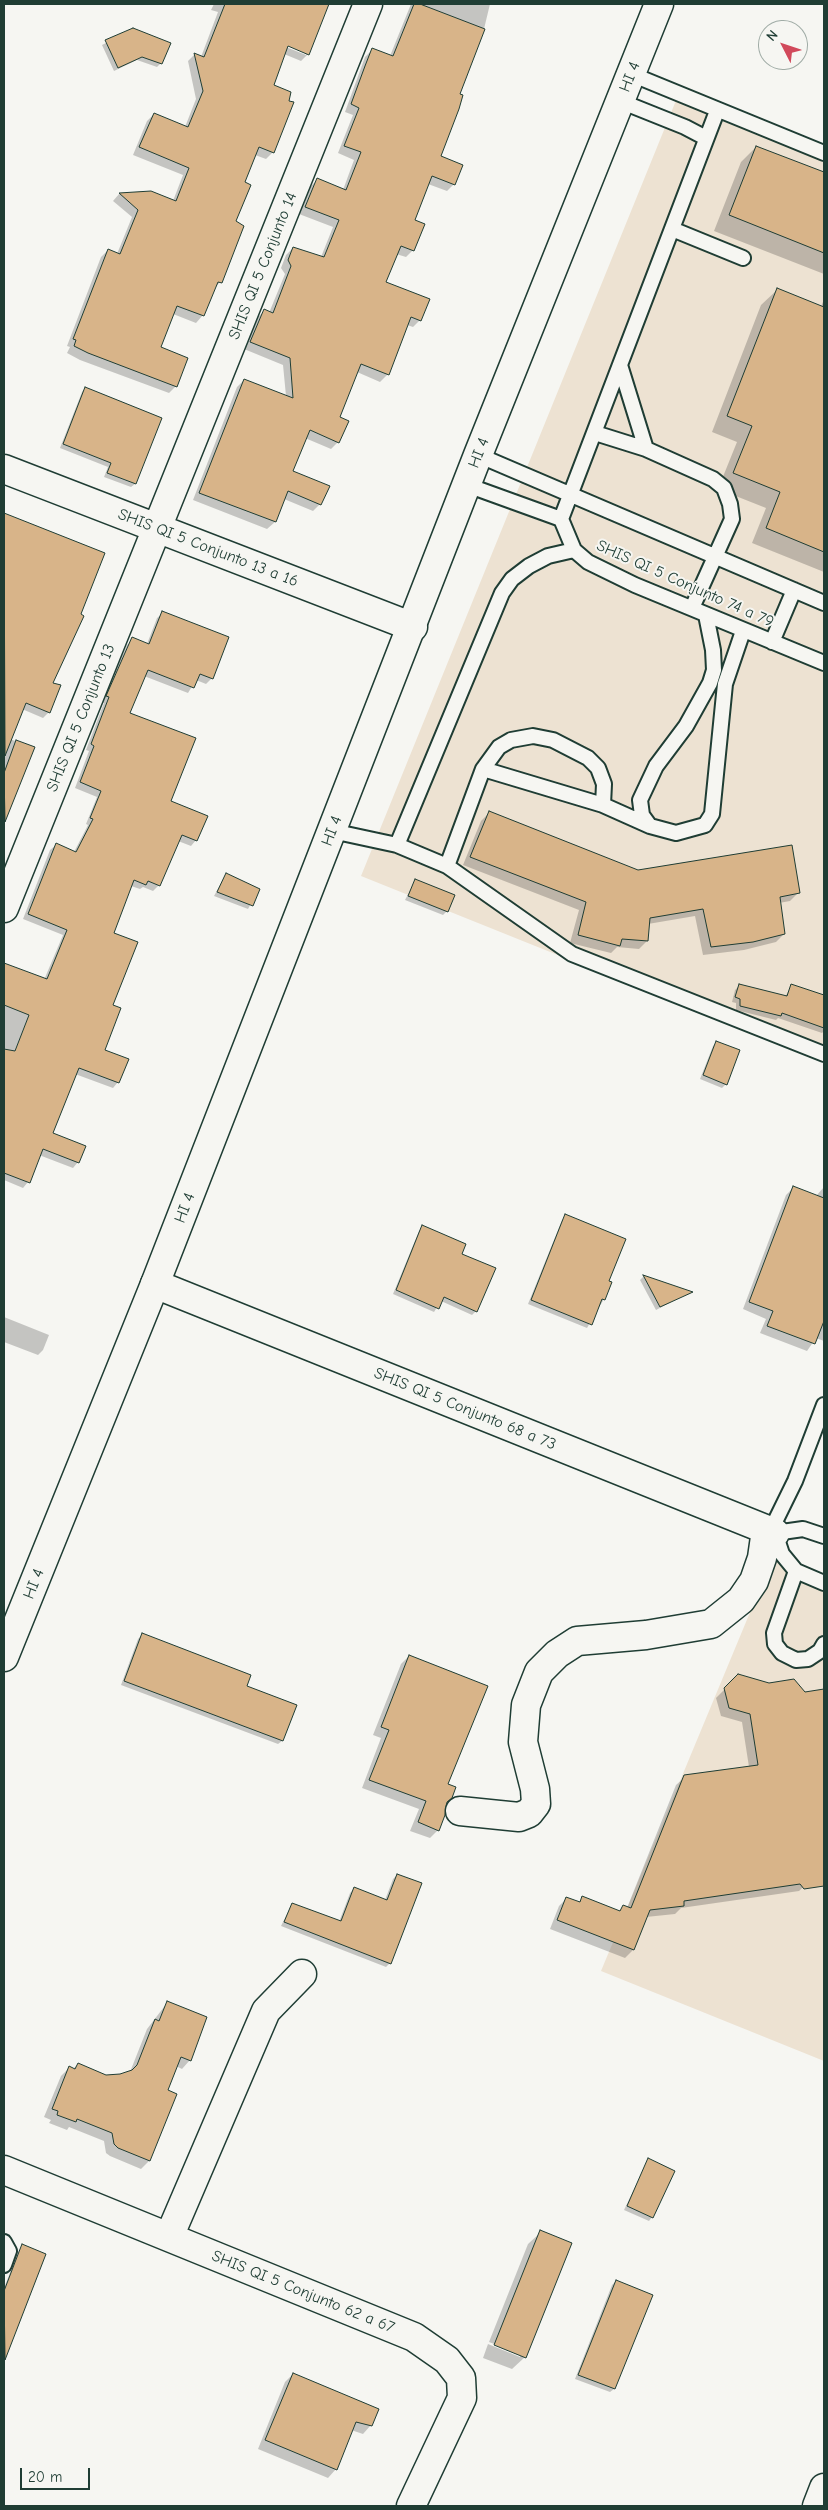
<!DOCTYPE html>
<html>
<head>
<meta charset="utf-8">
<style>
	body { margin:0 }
	#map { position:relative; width:828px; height:2510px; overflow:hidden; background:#f6f6f2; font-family:"Comic Neue",sans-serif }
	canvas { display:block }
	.frame { position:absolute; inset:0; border:5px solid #1f3d34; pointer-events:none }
	.north { position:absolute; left:758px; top:20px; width:50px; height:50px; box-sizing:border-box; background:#f6f6f2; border:1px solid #a0aca6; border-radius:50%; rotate:311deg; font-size:14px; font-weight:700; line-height:20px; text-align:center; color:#1f3d34 }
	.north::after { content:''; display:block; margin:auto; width:18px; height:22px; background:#d1495b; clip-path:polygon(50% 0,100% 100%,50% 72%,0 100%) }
	.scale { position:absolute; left:20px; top:2468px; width:70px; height:22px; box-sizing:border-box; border:2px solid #1f3d34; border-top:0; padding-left:6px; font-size:15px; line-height:18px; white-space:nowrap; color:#1f3d34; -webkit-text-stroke:4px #f6f6f2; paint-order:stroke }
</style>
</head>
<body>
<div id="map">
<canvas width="828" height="2510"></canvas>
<div class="frame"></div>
<div class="north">N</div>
<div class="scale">20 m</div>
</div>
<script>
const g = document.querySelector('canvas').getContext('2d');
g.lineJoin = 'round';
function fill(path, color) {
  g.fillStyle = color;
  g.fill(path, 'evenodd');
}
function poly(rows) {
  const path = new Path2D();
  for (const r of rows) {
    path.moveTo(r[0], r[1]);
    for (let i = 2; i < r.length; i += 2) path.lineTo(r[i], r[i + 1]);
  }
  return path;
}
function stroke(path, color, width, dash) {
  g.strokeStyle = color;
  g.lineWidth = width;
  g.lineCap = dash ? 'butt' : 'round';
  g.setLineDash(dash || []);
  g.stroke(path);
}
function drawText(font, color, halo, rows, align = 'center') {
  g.font = font + ' "Comic Neue",sans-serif';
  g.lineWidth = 4;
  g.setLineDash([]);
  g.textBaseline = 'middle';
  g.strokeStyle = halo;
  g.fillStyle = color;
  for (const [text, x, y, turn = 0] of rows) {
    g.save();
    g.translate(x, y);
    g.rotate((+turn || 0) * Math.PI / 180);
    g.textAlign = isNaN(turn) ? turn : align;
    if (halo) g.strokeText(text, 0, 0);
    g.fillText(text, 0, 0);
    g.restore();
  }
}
const built = poly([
	[677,98,824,157,824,1062,361,876],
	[773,1557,824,1581,824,2061,601,1971]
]);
const shadow = poly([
	[214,4,328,4,308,54,301,61,284,54,273,86,273,152,266,159,255,155,243,183,220,282,213,290,203,315,196,323,173,314,159,348,176,386,169,393,80,360,67,353,70,347,67,346,101,257,108,250,117,254,132,217,113,201,119,194,151,192,173,201,183,175,133,155,147,121,154,114,185,127,196,99,188,61,195,54,201,57,218,12,211,10],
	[282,42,306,52,306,55,281,45],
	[411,4,490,4,484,29,458,95,439,157,454,184,447,191,428,184,414,221,413,250,406,257,396,254,385,282,420,320,413,327,407,325,388,374,380,382,357,372,339,418,338,442,331,449,305,438,292,472,320,504,313,511,284,499,275,522,267,529,193,500,237,387,244,380,286,396,283,365,244,349,257,318,264,311,269,313,285,274,281,268,286,255,293,248,321,257,333,227,299,214,310,187,317,180,343,190,354,160,338,153,353,115,345,112,365,57,372,50,390,56],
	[133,29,161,63,157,67,137,60,114,71,102,45],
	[756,147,824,173,824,274,714,231,741,162],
	[777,290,821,307,824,299,824,572,752,543,766,508,718,489,737,442,712,432,761,305],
	[85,388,161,419,135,484,131,487,104,477,108,467,60,448,82,392],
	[4,515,103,554,52,683,49,712,43,718,22,709,10,739,33,748,4,823],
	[163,613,212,678,206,684,196,680,188,693,144,676,129,714,170,802,196,840,191,846,178,841,159,885,153,891,143,887,140,889,131,886,112,933,111,1006,103,1051,118,1082,113,1088,75,1074,51,1133,78,1162,73,1168,39,1155,28,1182,23,1188,4,1180,4,968,7,965,44,980,63,935,23,919,50,850,56,845,74,852,88,825,86,824,97,797,75,788,89,751,86,750,104,703,101,702,127,645,133,639,147,644,157,618],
	[489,813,638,871,798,893,790,901,779,903,784,934,776,942,744,950,703,955,695,916,648,924,647,941,639,949,617,947,611,953,570,943,579,910,463,865,481,821],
	[226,874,259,889,248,909,214,896],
	[415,881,447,911,443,915,405,900],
	[740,985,785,997,792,985,822,996,824,994,824,1031,822,1033,778,1018,776,1020,736,1010,736,1003,732,1002,735,990],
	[717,1042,726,1084,722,1088,700,1079,713,1046],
	[824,1187,824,1341,816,1338,807,1351,760,1333,766,1319,743,1309,786,1195,793,1188,816,1196],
	[566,1216,607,1282,604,1299,587,1328,528,1304,562,1220],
	[423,1227,461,1255,476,1311,472,1315,441,1301,434,1312,393,1294,419,1231],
	[644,1276,691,1292,656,1310,640,1280],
	[4,1317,49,1335,43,1350,38,1355,4,1342],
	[142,1635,245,1687,282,1741,278,1744,121,1685,138,1639],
	[409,1656,447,1785,446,1802,438,1830,430,1838,410,1831,419,1809,362,1788,381,1738,373,1735,401,1664],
	[738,1676,804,1693,824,1690,824,1878,801,1882,806,1884,799,1891,681,1908,675,1914,646,1917,633,1950,625,1958,550,1929,559,1906,567,1898,578,1903,583,1898,618,1912,624,1907,627,1908,676,1785,685,1777,749,1767,742,1722,721,1716,716,1698],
	[397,1875,390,1963,386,1967,281,1926,292,1904,339,1922,350,1893,354,1889,385,1900,393,1879],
	[167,2003,190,2060,182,2069,176,2066,166,2091,149,2161,141,2169,110,2156,106,2153,104,2141,69,2127,67,2130,49,2123,51,2120,44,2117,61,2076,69,2068,73,2069,78,2064,106,2076,120,2076,130,2072,147,2029],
	[648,2160,652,2217,649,2221,624,2210],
	[541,2232,525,2357,512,2369,483,2358,488,2344,520,2357,520,2354,489,2342,528,2244],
	[23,2246,45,2255,4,2359,4,2288,19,2250],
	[616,2281,651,2296,614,2389,610,2392,575,2379,612,2285],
	[293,2374,371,2425,363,2434,351,2430,336,2469,328,2478,258,2449,285,2382]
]);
const building = poly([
	[225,4,329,4,309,55,288,46,274,85,291,92,289,101,294,102,274,153,259,147,245,182,251,185,236,221,244,226,222,283,218,282,204,316,177,306,161,347,188,358,177,387,88,353,74,346,76,340,73,339,108,249,120,254,138,210,119,193,151,191,176,201,189,168,139,147,154,113,188,127,203,91,194,53,204,57,225,4],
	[414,4,420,4,485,29,460,94,463,95,459,109,441,156,463,165,455,185,432,176,415,220,425,224,414,251,401,246,386,282,430,299,421,321,411,317,389,375,361,364,340,417,349,421,339,443,310,430,293,471,330,486,321,505,288,491,276,522,199,493,244,379,293,398,290,358,250,342,264,309,273,313,291,266,288,260,293,247,324,257,339,220,305,207,317,178,346,190,361,152,344,146,359,108,351,104,365,66,372,48,393,56,414,4],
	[133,28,171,43,162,64,142,57,118,68,105,40,133,28],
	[756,146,824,172,824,253,729,215,756,146],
	[777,288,824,307,824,552,766,528,780,492,733,473,752,426,727,416,777,288],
	[85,387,162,418,136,484,107,473,111,463,63,444,85,387],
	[4,513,105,553,81,614,84,616,53,683,61,685,50,713,26,703,5,756,4,513],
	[162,611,229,637,213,679,200,674,194,688,148,670,130,713,196,738,171,801,208,816,197,841,182,835,160,886,148,881,146,885,134,880,114,933,138,942,113,1005,121,1008,105,1050,129,1059,119,1083,79,1068,53,1133,86,1146,79,1163,43,1149,30,1183,4,1173,4,1049,15,1051,29,1015,4,1005,4,963,47,979,67,930,28,914,56,843,76,852,93,819,90,818,101,791,80,782,94,746,91,744,109,697,106,696,132,637,149,644,162,611],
	[16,740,35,747,5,822,4,773,16,740],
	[489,811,638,870,792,845,800,893,780,897,785,934,753,942,711,947,703,909,650,918,648,941,622,939,620,946,578,935,586,902,470,857,489,811],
	[226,873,260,889,253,906,217,892,226,873],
	[415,879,455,895,448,912,408,896,415,879],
	[739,984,787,996,791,984,824,995,824,1028,782,1013,781,1016,740,1006,740,999,735,997,739,984],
	[716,1041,740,1050,727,1085,703,1075,716,1041],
	[793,1186,824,1198,824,1321,815,1344,767,1326,773,1311,749,1302,793,1186],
	[565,1214,626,1239,609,1281,612,1282,605,1300,602,1299,592,1325,531,1300,565,1214],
	[422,1225,466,1244,462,1254,496,1268,477,1312,444,1297,439,1309,396,1290,422,1225],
	[643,1275,693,1292,660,1307,643,1275],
	[142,1633,251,1675,247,1686,297,1705,283,1741,124,1681,142,1633],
	[409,1655,488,1686,448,1784,456,1787,452,1798,447,1802,445,1815,439,1831,418,1822,426,1801,369,1780,389,1730,381,1727,409,1655],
	[738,1674,769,1683,794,1679,805,1692,824,1689,824,1886,804,1889,800,1884,684,1901,684,1906,650,1910,634,1950,557,1920,566,1897,580,1902,582,1896,620,1911,623,1905,631,1908,684,1775,758,1765,750,1714,729,1708,724,1688,738,1674],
	[397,1874,422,1883,391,1964,284,1922,292,1903,341,1921,354,1887,387,1900,397,1874],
	[167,2001,207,2017,191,2061,181,2057,168,2090,177,2094,150,2161,118,2148,114,2144,112,2133,77,2119,76,2122,57,2115,58,2111,52,2109,69,2066,75,2069,78,2063,106,2075,120,2074,132,2070,137,2065,155,2019,159,2021,167,2001],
	[648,2158,675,2171,653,2218,627,2206,648,2158],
	[540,2230,572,2243,526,2358,494,2345,540,2230],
	[22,2244,46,2254,5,2360,4,2291,22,2244],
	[616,2280,653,2295,615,2389,578,2375,616,2280],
	[293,2373,379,2409,372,2426,356,2422,337,2470,265,2440,293,2373]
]);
const lane = poly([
	[631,74,824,153],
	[620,101,685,127,706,138],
	[672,229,743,258],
	[620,365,646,449],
	[595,433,646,449,713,479,724,488,730,504,732,519,692,608],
	[478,455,824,603],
	[467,485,561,519,574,550,588,562,635,585,824,663],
	[561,519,717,111],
	[772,642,794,590],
	[603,805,650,826,676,833,705,825,712,814,725,684,743,631],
	[650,826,642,815,640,800,656,766,686,726,710,683,714,670,713,650,706,615],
	[332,831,397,845,447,866,572,954,824,1054],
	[397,845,502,593,512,579,529,566,548,556,574,550],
	[447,866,483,769,499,747,511,740,533,736,553,740,588,758,598,768,604,784,603,805,483,769],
	[770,1532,795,1481,824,1405],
	[824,1536,803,1529,775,1533,782,1554,796,1571,824,1583],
	[796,1571,774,1633,775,1644,782,1653,796,1660,808,1659,820,1651,824,1644],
	[4,2242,9,2251,4,2265]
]);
const street = poly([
	[4,469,413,627],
	[4,908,368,4],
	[155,1284,775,1533],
	[460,1811,519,1817,529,1813,536,1804,535,1789,523,1742,526,1705,539,1672,557,1654,577,1641,646,1635,711,1624,741,1600,754,1581,762,1558,766,1530],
	[4,2170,414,2337,447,2360,461,2378,462,2398,411,2506],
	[169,2237,266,2011,302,1974]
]);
const secondary = poly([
	[4,1657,155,1284,478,455,659,4],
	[817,2506,824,2488]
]);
const streetNames = [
	["HI 4",630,77,-68],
	["SHIS QI 5 Conjunto 14",263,266,-68],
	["HI 4",479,453,-68],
	["SHIS QI 5 Conjunto 13 a 16",208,548,21],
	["SHIS QI 5 Conjunto 74 a 79",685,584,24],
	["SHIS QI 5 Conjunto 13",81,718,-68],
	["HI 4",332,831,-69],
	["HI 4",185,1208,-69],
	["SHIS QI 5 Conjunto 68 a 73",465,1409,22],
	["HI 4",34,1584,-68],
	["SHIS QI 5 Conjunto 62 a 67",303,2292,22]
];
fill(built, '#ede2d2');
fill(shadow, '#0003');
fill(building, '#d8b489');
stroke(building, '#1f3d34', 1);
stroke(lane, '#1f3d34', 18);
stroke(street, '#1f3d34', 31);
stroke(secondary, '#1f3d34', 31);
stroke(lane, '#f6f6f2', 14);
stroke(street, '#f6f6f2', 28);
stroke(secondary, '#f6f6f2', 28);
drawText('16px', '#1f3d34', '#f6f6f2', streetNames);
</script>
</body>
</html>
